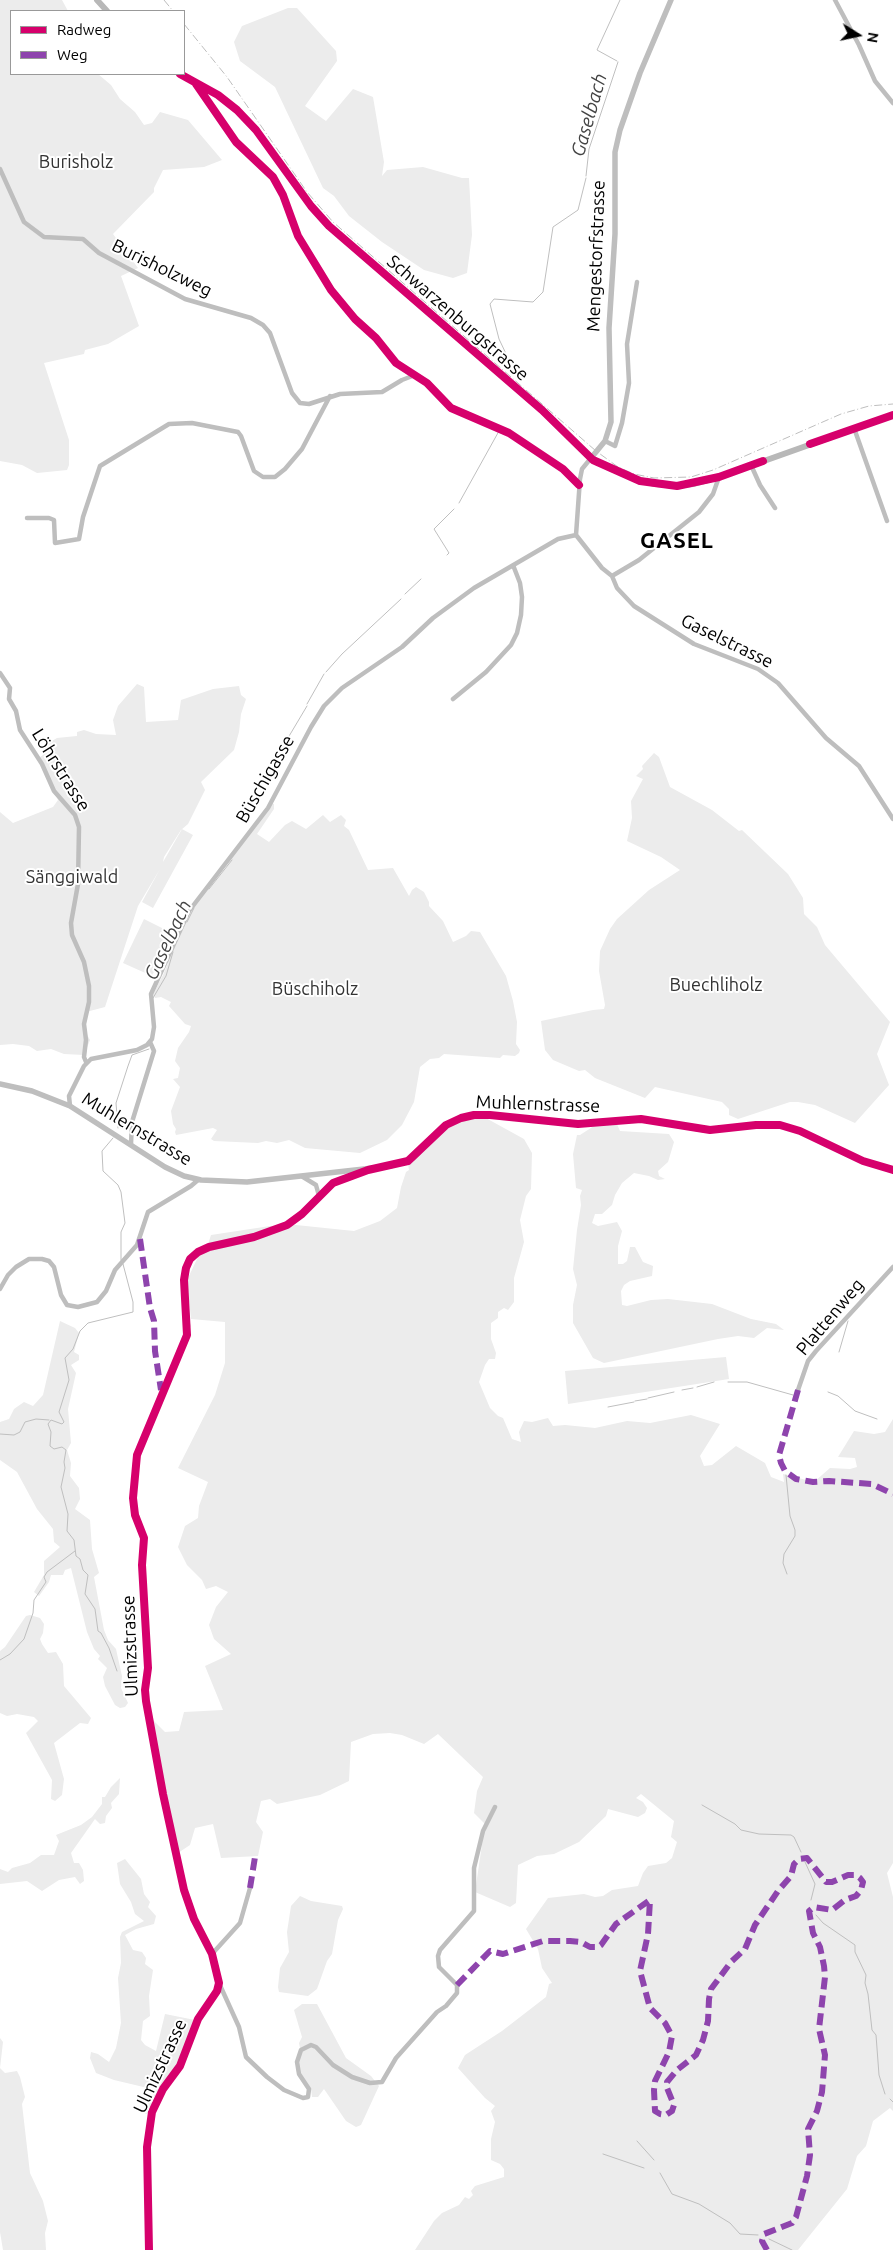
<!DOCTYPE html>
<html>
<head>
<meta charset="utf-8">
<style>
	body { margin:0 }
	#map { position:relative; width:893px; height:2250px; overflow:hidden; background:#fff; font-family:Ubuntu,sans-serif }
	canvas { display:block }
	.legend { position:absolute; left:10px; top:10px; width:175px; height:65px; box-sizing:border-box; background:#fff; border:1px solid #999; margin:0; padding:6px 9px; list-style:none; font-size:15px; color:#000 }
	.legend li { display:flex; align-items:center; gap:10px; height:25px }
	.legend b { width:25px; border:1px solid #999 }
	.north { position:absolute; left:833px; top:10px; width:50px; height:50px; -webkit-text-stroke:4px #fff; paint-order:stroke; rotate:100deg; font-size:14px; font-weight:700; line-height:20px; text-align:center; color:#000 }
	.north::after { content:''; display:block; margin:auto; width:18px; height:22px; background:#000; clip-path:polygon(50% 0,100% 100%,50% 72%,0 100%) }
</style>
</head>
<body>
<div id="map">
<canvas width="893" height="2250"></canvas>
<ul class="legend">
<li><b style="height:6px;background:#d6006c"></b>Radweg</li>
<li><b style="height:6px;background:#8e44ad"></b>Weg</li>
</ul>
<div class="north">N</div>
</div>
<script>
const g = document.querySelector('canvas').getContext('2d');
g.lineJoin = 'round';
function fill(path, color) {
  g.fillStyle = color;
  g.fill(path, 'evenodd');
}
function poly(rows) {
  const path = new Path2D();
  for (const r of rows) {
    path.moveTo(r[0], r[1]);
    for (let i = 2; i < r.length; i += 2) path.lineTo(r[i], r[i + 1]);
  }
  return path;
}
function stroke(path, color, width, dash) {
  g.strokeStyle = color;
  g.lineWidth = width;
  g.lineCap = dash ? 'butt' : 'round';
  g.setLineDash(dash || []);
  g.stroke(path);
}
function drawText(font, color, halo, rows, align = 'center') {
  g.font = font + ' Ubuntu,sans-serif';
  g.lineWidth = 4;
  g.setLineDash([]);
  g.textBaseline = 'middle';
  g.strokeStyle = halo;
  g.fillStyle = color;
  for (const [text, x, y, turn = 0] of rows) {
    g.save();
    g.translate(x, y);
    g.rotate((+turn || 0) * Math.PI / 180);
    g.textAlign = isNaN(turn) ? turn : align;
    if (halo) g.strokeText(text, 0, 0);
    g.fillText(text, 0, 0);
    g.restore();
  }
}
const green = poly([
	[0,0,62,0,68,11,11,11,11,74,98,74,111,85,120,99,135,112,144,125,152,123,160,112,188,120,222,160,204,167,163,170,154,188,154,192,113,234,138,268,121,276,139,326,108,344,85,350,84,354,44,363,69,440,69,465,67,470,37,473,22,465,0,461],
	[288,8,297,8,336,51,337,61,305,106,326,121,353,89,373,97,384,162,382,176,387,170,423,167,462,178,469,178,472,235,467,273,453,278,424,270,382,242,349,216,334,196,323,188,275,87,240,61,234,42,242,26],
	[137,684,144,687,146,722,178,720,181,700,213,689,239,686,241,695,246,699,241,714,239,732,234,750,201,782,205,790,188,824,181,830,164,857,163,862,182,829,193,835,153,908,142,902,160,869,138,906,105,1007,86,1012,86,1033,90,1040,84,1055,64,1054,51,1049,37,1051,29,1046,13,1044,0,1045,0,812,13,823,53,807,58,800,40,757,43,755,45,745,57,738,77,736,77,732,84,730,96,734,116,735,113,720,118,706],
	[654,753,659,757,670,787,712,810,739,831,742,830,788,874,803,898,804,914,817,927,825,945,890,1022,877,1054,889,1085,855,1123,815,1105,798,1102,790,1102,738,1119,729,1115,729,1109,722,1102,655,1087,645,1098,595,1078,585,1070,579,1071,553,1060,545,1050,541,1021,593,1010,604,1009,605,1005,599,971,600,951,610,929,617,919,649,890,680,870,661,857,627,841,632,818,631,801,643,779,636,776,643,769,642,766],
	[272,803,274,804,274,809,257,834,269,842,285,825,292,821,306,829,323,815,330,822,341,815,346,820,344,826,349,830,368,870,393,868,409,896,412,890,416,887,424,892,429,902,429,906,443,921,453,942,466,936,471,931,480,932,506,976,513,1001,517,1022,516,1044,520,1050,519,1053,515,1056,503,1055,500,1058,444,1054,439,1058,430,1059,420,1067,414,1102,402,1125,387,1140,360,1153,305,1148,289,1140,277,1143,266,1141,258,1143,214,1141,211,1139,217,1130,213,1128,176,1135,175,1132,176,1129,173,1124,171,1111,180,1087,173,1079,178,1078,180,1068,175,1061,178,1048,189,1032,191,1026,185,1024,169,1006,171,1002,161,997,155,998,153,994,163,975,168,963,167,957,192,908,227,866,231,855],
	[144,919,172,933,152,976,123,963],
	[484,1117,524,1139,532,1153,531,1189,526,1196,520,1220,524,1242,514,1278,514,1302,508,1310,504,1308,498,1312,498,1318,491,1323,491,1339,496,1353,495,1359,489,1359,485,1365,479,1382,490,1408,498,1416,503,1418,512,1439,521,1442,519,1432,524,1421,532,1422,548,1418,553,1426,565,1425,595,1428,627,1421,650,1423,691,1415,720,1424,700,1456,704,1466,712,1465,736,1446,765,1463,771,1477,784,1482,783,1474,814,1482,830,1468,850,1469,857,1467,855,1458,838,1457,854,1431,874,1434,885,1432,893,1419,893,1863,887,1873,893,1897,893,2111,890,2108,873,2121,866,2146,857,2156,847,2189,798,2250,415,2250,434,2221,442,2213,459,2205,465,2197,469,2199,473,2195,471,2191,475,2186,504,2177,504,2169,500,2164,491,2160,491,2139,495,2122,491,2111,495,2106,485,2098,458,2068,465,2055,502,2031,546,1997,549,1984,552,1983,542,1968,538,1949,526,1929,548,1898,584,1894,595,1897,603,1896,612,1890,638,1886,643,1873,648,1866,666,1863,672,1858,677,1842,671,1837,674,1821,641,1794,636,1798,643,1802,647,1808,645,1813,638,1817,608,1809,606,1816,579,1842,554,1854,537,1856,518,1865,516,1903,510,1907,475,1892,485,1824,474,1813,477,1791,483,1777,438,1734,424,1744,402,1735,390,1733,373,1734,351,1742,349,1781,320,1795,277,1804,270,1799,261,1801,256,1822,263,1832,258,1856,221,1858,213,1824,195,1828,190,1845,175,1855,152,1719,165,1732,179,1731,184,1712,223,1710,205,1666,231,1654,214,1639,209,1625,216,1607,228,1592,216,1586,206,1589,202,1580,187,1565,178,1547,185,1526,198,1518,199,1506,208,1482,178,1468,215,1395,225,1363,225,1322,191,1319,187,1280,199,1255,206,1250,211,1235,270,1226,296,1225,354,1231,380,1221,397,1208,401,1187,406,1172,409,1170,408,1164,440,1130,461,1119],
	[616,1122,620,1131,669,1134,674,1142,668,1162,658,1171,659,1176,665,1179,658,1180,649,1176,634,1173,622,1183,615,1195,612,1205,602,1214,595,1214,592,1223,598,1226,617,1222,622,1231,618,1246,618,1264,623,1264,627,1261,630,1247,635,1247,643,1262,653,1266,652,1276,630,1281,624,1285,621,1291,622,1305,627,1306,651,1300,668,1299,712,1304,751,1319,776,1324,784,1330,767,1328,754,1338,738,1336,718,1339,604,1363,593,1358,573,1323,573,1305,577,1285,573,1269,577,1230,581,1205,580,1196,582,1190,576,1188,573,1154,577,1135,580,1135,597,1124],
	[60,1321,75,1328,79,1333,74,1352,79,1355,79,1360,71,1365,76,1373,68,1409,71,1443,67,1450,71,1463,70,1476,79,1488,80,1499,75,1509,90,1520,92,1549,99,1573,94,1577,104,1630,108,1640,116,1649,122,1676,121,1688,128,1703,125,1707,120,1708,115,1705,105,1686,103,1677,107,1668,98,1659,100,1656,94,1649,87,1632,71,1568,65,1570,63,1575,51,1575,49,1582,39,1596,34,1592,44,1575,44,1561,60,1547,54,1542,53,1529,37,1509,17,1472,0,1460,0,1422,9,1419,14,1409,24,1402,33,1406,43,1395],
	[726,1357,729,1379,568,1404,565,1371],
	[30,1615,40,1618,44,1624,43,1633,40,1639,42,1644,48,1653,56,1652,63,1664,64,1686,91,1718,88,1724,80,1723,54,1743,64,1779,62,1795,55,1801,51,1799,52,1780,26,1733,38,1721,34,1717,17,1714,7,1716,0,1713,0,1651,5,1647,26,1616],
	[120,1778,119,1794,111,1803,112,1808,106,1816,105,1823,100,1824,95,1819,71,1853,74,1863,79,1863,83,1870,84,1881,80,1884,75,1877,59,1880,42,1891,27,1881,0,1884,0,1869,8,1872,12,1868,30,1863,41,1855,54,1855,59,1841,56,1835,81,1825,92,1817,102,1804,102,1797,105,1797,111,1787],
	[125,1859,141,1879,144,1894,150,1902,148,1907,156,1916,154,1924,136,1929,125,1935,133,1950,142,1952,146,1958,145,1964,153,1970,149,1996,150,2016,143,2021,141,2040,145,2045,156,2051,165,2014,195,2020,182,2060,163,2085,149,2113,145,2114,144,2108,153,2093,152,2089,114,2080,96,2073,90,2058,91,2052,98,2054,109,2062,116,2048,121,2023,118,1978,121,1963,120,1937,122,1932,144,1921,135,1914,131,1902,120,1884,117,1863],
	[300,1896,311,1901,342,1906,343,1909,338,1920,332,1954,327,1961,317,1989,308,1996,279,1992,278,1987,280,1968,289,1952,287,1932,291,1906],
	[302,2004,317,2004,346,2058,371,2076,379,2086,361,2125,356,2127,346,2121,324,2089,318,2097,312,2097,311,2089,300,2073,297,2062,301,2053,299,2043,302,2037,294,2010],
	[0,2038,3,2042,0,2068,5,2073,17,2071,20,2077,25,2097,22,2104,30,2173,43,2201,48,2221,45,2233,46,2250,3,2250,0,2232]
]);
const stream = poly([
	[617,61,597,50,620,0],
	[586,176,589,149,618,62],
	[509,360,499,339,490,304,494,299,533,302,543,292,553,227,578,210,586,178],
	[510,363,519,378],
	[459,503,499,431],
	[447,555,449,553,434,529,454,509],
	[405,594,421,579],
	[326,672,342,654,401,599],
	[307,704,324,674],
	[279,753,307,706],
	[261,782,276,757],
	[209,889,232,860],
	[187,922,194,908],
	[153,998,166,976,173,952],
	[118,1128,116,1103,128,1066,132,1055,149,1049],
	[113,1138,102,1151,103,1171,118,1185,121,1192,125,1223,121,1232,121,1260],
	[839,1352,848,1321],
	[728,1382,747,1382,793,1395],
	[697,1387,714,1382],
	[682,1390,693,1388],
	[828,1392,838,1396,855,1411,877,1419],
	[648,1398,674,1392],
	[635,1401,647,1399],
	[608,1407,634,1402],
	[0,1434,14,1435,20,1432,25,1422,36,1419,49,1420],
	[786,1475,790,1516,795,1530,795,1536,784,1554,783,1563,787,1574],
	[0,1660,10,1654,24,1639,33,1613,34,1600,46,1582,44,1577,47,1572,75,1551],
	[117,1671,109,1648,101,1633,98,1631,95,1609,85,1594,88,1575,83,1570,80,1559,76,1556,74,1540,67,1531,68,1514,61,1487,65,1468,64,1462,66,1450,62,1447,54,1449,50,1446,51,1432,48,1424,51,1420,62,1424,64,1422,59,1412,69,1380,65,1358,73,1349,80,1331,88,1323,133,1312,133,1302,123,1264],
	[702,1805,735,1824,741,1830,759,1834,791,1835,794,1837,801,1852],
	[805,1862,815,1884,811,1900],
	[816,1915,823,1923,855,1945,855,1952,866,1975,865,1983,868,1994,872,2030,876,2035,879,2075,885,2094],
	[890,2099,893,2102],
	[637,2141,654,2160],
	[603,2154,644,2168],
	[660,2173,672,2194,699,2204,730,2223,740,2234,758,2235],
	[769,2239,792,2250]
]);
const minor = poly([
	[835,0,859,45,875,81,893,103],
	[196,83,236,142,273,177,283,195,298,236,334,294,361,325,376,338,396,363,406,369],
	[0,169,24,222,44,237,83,239,99,253,185,299,251,318,263,325,270,333,292,393,300,403,309,404,340,394,382,392,402,380,415,375],
	[411,372,427,383,451,408,509,433,563,469,579,485],
	[854,428,887,521],
	[605,441,615,446,622,423,629,383,627,344,637,282],
	[591,458,582,469,580,479,576,535,602,568,612,576,617,588,634,606,694,644,758,669,778,683,826,738,859,766,893,819],
	[751,465,760,485,775,508],
	[27,518,49,518,54,520,55,543,79,539,83,517,100,466,169,424,192,423,238,432,241,436,254,471,263,477,275,477,285,469,302,449,330,396],
	[612,576,639,560,699,512,713,494,719,477],
	[0,673,10,688,9,699,16,711,20,730,42,764,54,791,75,815,79,827,78,884,71,923,72,935,84,962,89,986,89,1002,84,1024,86,1040,84,1057,86,1062],
	[453,699,486,672,511,645,517,633,521,615,522,597,520,583,513,565],
	[70,1106,69,1096,84,1066,91,1059,137,1050,147,1045,152,1039,154,1027,151,994,189,911,268,808,311,727,324,706,342,688,402,647,433,618,474,588,558,539,576,535],
	[131,1144,132,1122,154,1051,150,1042],
	[303,1177,316,1185,319,1196],
	[0,1289,8,1275,16,1267,29,1259,42,1259,49,1261,54,1267,61,1295,67,1305,78,1307,97,1302,106,1291,115,1270,137,1245,148,1212,191,1186,198,1180],
	[798,1390,808,1361,816,1351,893,1267],
	[212,1954,240,1923,250,1888],
	[219,1983,239,2027,246,2057,267,2077,284,2090,303,2098,308,2097,309,2089,299,2074,297,2062,301,2050,311,2045,316,2047,333,2065,352,2077,370,2083,382,2082,396,2058,437,2012,446,2006,457,1993,457,1985,439,1967,438,1956,440,1950,474,1911,474,1868,483,1831,495,1807],
	[149,2250,147,2147,152,2112,163,2089,180,2066,198,2019,217,1991,219,1983,212,1954,194,1919,184,1890,163,1794,146,1701,145,1690,148,1668,142,1565,144,1542,134,1505,135,1463,157,1405,186,1340,188,1326,184,1280,186,1268,190,1259,198,1252,209,1247,254,1237,287,1225,302,1214,333,1183,368,1170]
]);
const tertiary = poly([
	[591,458,605,441,611,422,609,328,615,234,615,152,620,130,640,73,671,0],
	[0,1084,32,1091,70,1106,165,1167,184,1176,201,1180,247,1182,391,1166,413,1158,442,1128,450,1123,464,1117,485,1115,578,1124,641,1119,705,1130,756,1125,780,1125,800,1131,863,1161,893,1170]
]);
const secondary = poly([
	[97,0,107,11],
	[180,74,218,95,237,110,256,130,311,206,329,226,542,410,591,458,607,467,635,479,655,484,677,486,693,484,719,477,893,415]
]);
const rail = poly([
	[164,0,173,11],
	[184,24,227,77,307,192,333,222,596,451,618,467,634,474,654,478,691,477,713,470,841,414,869,406,893,404]
]);
const quiet = poly([
	[140,1239,150,1308,154,1321,155,1351,161,1390],
	[798,1390,779,1455,781,1463,785,1471,796,1479,813,1482,829,1481,872,1484,893,1494],
	[250,1888,255,1857],
	[457,1985,490,1951,503,1954,543,1941,570,1941,581,1942,590,1947,598,1947,601,1945,616,1924,650,1900,648,1934,640,1971,650,2008,665,2023,672,2036,669,2052,655,2081,654,2090,655,2111,660,2114,666,2115,672,2111,674,2105,667,2088,667,2082,677,2070,696,2055,703,2040,708,2021,709,1999,711,1989,731,1962,745,1949,755,1925,778,1891,791,1876,794,1864,799,1859,807,1858,826,1882,832,1882,848,1875,856,1875,860,1878,863,1882,861,1890,856,1896,845,1900,832,1910,814,1907,809,1911,813,1933,820,1947,824,1966,825,1977,819,2029,825,2055,822,2092,817,2111,808,2129,810,2155,807,2176,796,2217,792,2223,764,2234,762,2241,767,2250]
]);
const cycleway = poly([
	[180,74,218,95,237,110,256,130,311,206,329,226,542,410,593,460,640,481,677,486,719,477,763,461],
	[196,84,236,142,273,177,283,195,298,236,331,290,355,319,376,338,396,363,427,383,451,408,509,433,563,469,579,485],
	[810,444,893,415],
	[149,2250,147,2147,152,2112,163,2089,180,2066,198,2019,217,1991,219,1983,212,1954,194,1919,184,1890,163,1794,146,1701,145,1690,148,1668,142,1565,144,1538,135,1515,133,1498,137,1455,187,1335,184,1280,186,1268,190,1259,198,1252,209,1247,254,1237,287,1225,302,1214,333,1183,368,1170,408,1161,446,1125,461,1118,474,1115,490,1115,578,1124,641,1119,710,1130,756,1125,780,1125,800,1131,863,1161,893,1170]
]);
const parkNames = [
	["Burisholz",76,162],
	["Sänggiwald",72,877],
	["Buechliholz",716,985],
	["Büschiholz",315,989]
];
const streetNames = [
	["Mengestorfstrasse",596,256,-88],
	["Burisholzweg",162,268,26],
	["Schwarzenburgstrasse",458,318,41],
	["Gaselstrasse",727,641,26],
	["Löhrstrasse",61,770,58],
	["Büschigasse",265,779,-60],
	["Muhlernstrasse",538,1104,2],
	["Muhlernstrasse",137,1129,31],
	["Plattenweg",830,1317,-50],
	["Ulmizstrasse",130,1646,-92],
	["Ulmizstrasse",160,2066,-65]
];
const waterNames = [
	["Gaselbach",589,115,-74],
	["Gaselbach",168,940,-65]
];
const districtNames = [
	["GASEL",677,541]
];
fill(green, '#ececec');
stroke(stream, '#bfbfbf', 1);
stroke(minor, '#bebebe', 4.5);
stroke(tertiary, '#bebebe', 5.5);
stroke(secondary, '#b8b8b8', 6);
stroke(rail, '#bebebe', 1, [8, 2.5, 1, 2.5]);
stroke(quiet, '#8e44ad', 6, [12, 6]);
stroke(cycleway, '#d6006c', 8);
drawText('18px', '#333', '#fff', parkNames);
drawText('18px', '#000', '#fff', streetNames);
drawText('italic 19px', '#444', '#fff', waterNames);
g.letterSpacing = '1px';
drawText('bold 22px', '#000', '#fff', districtNames);
g.letterSpacing = '0px';
</script>
</body>
</html>
